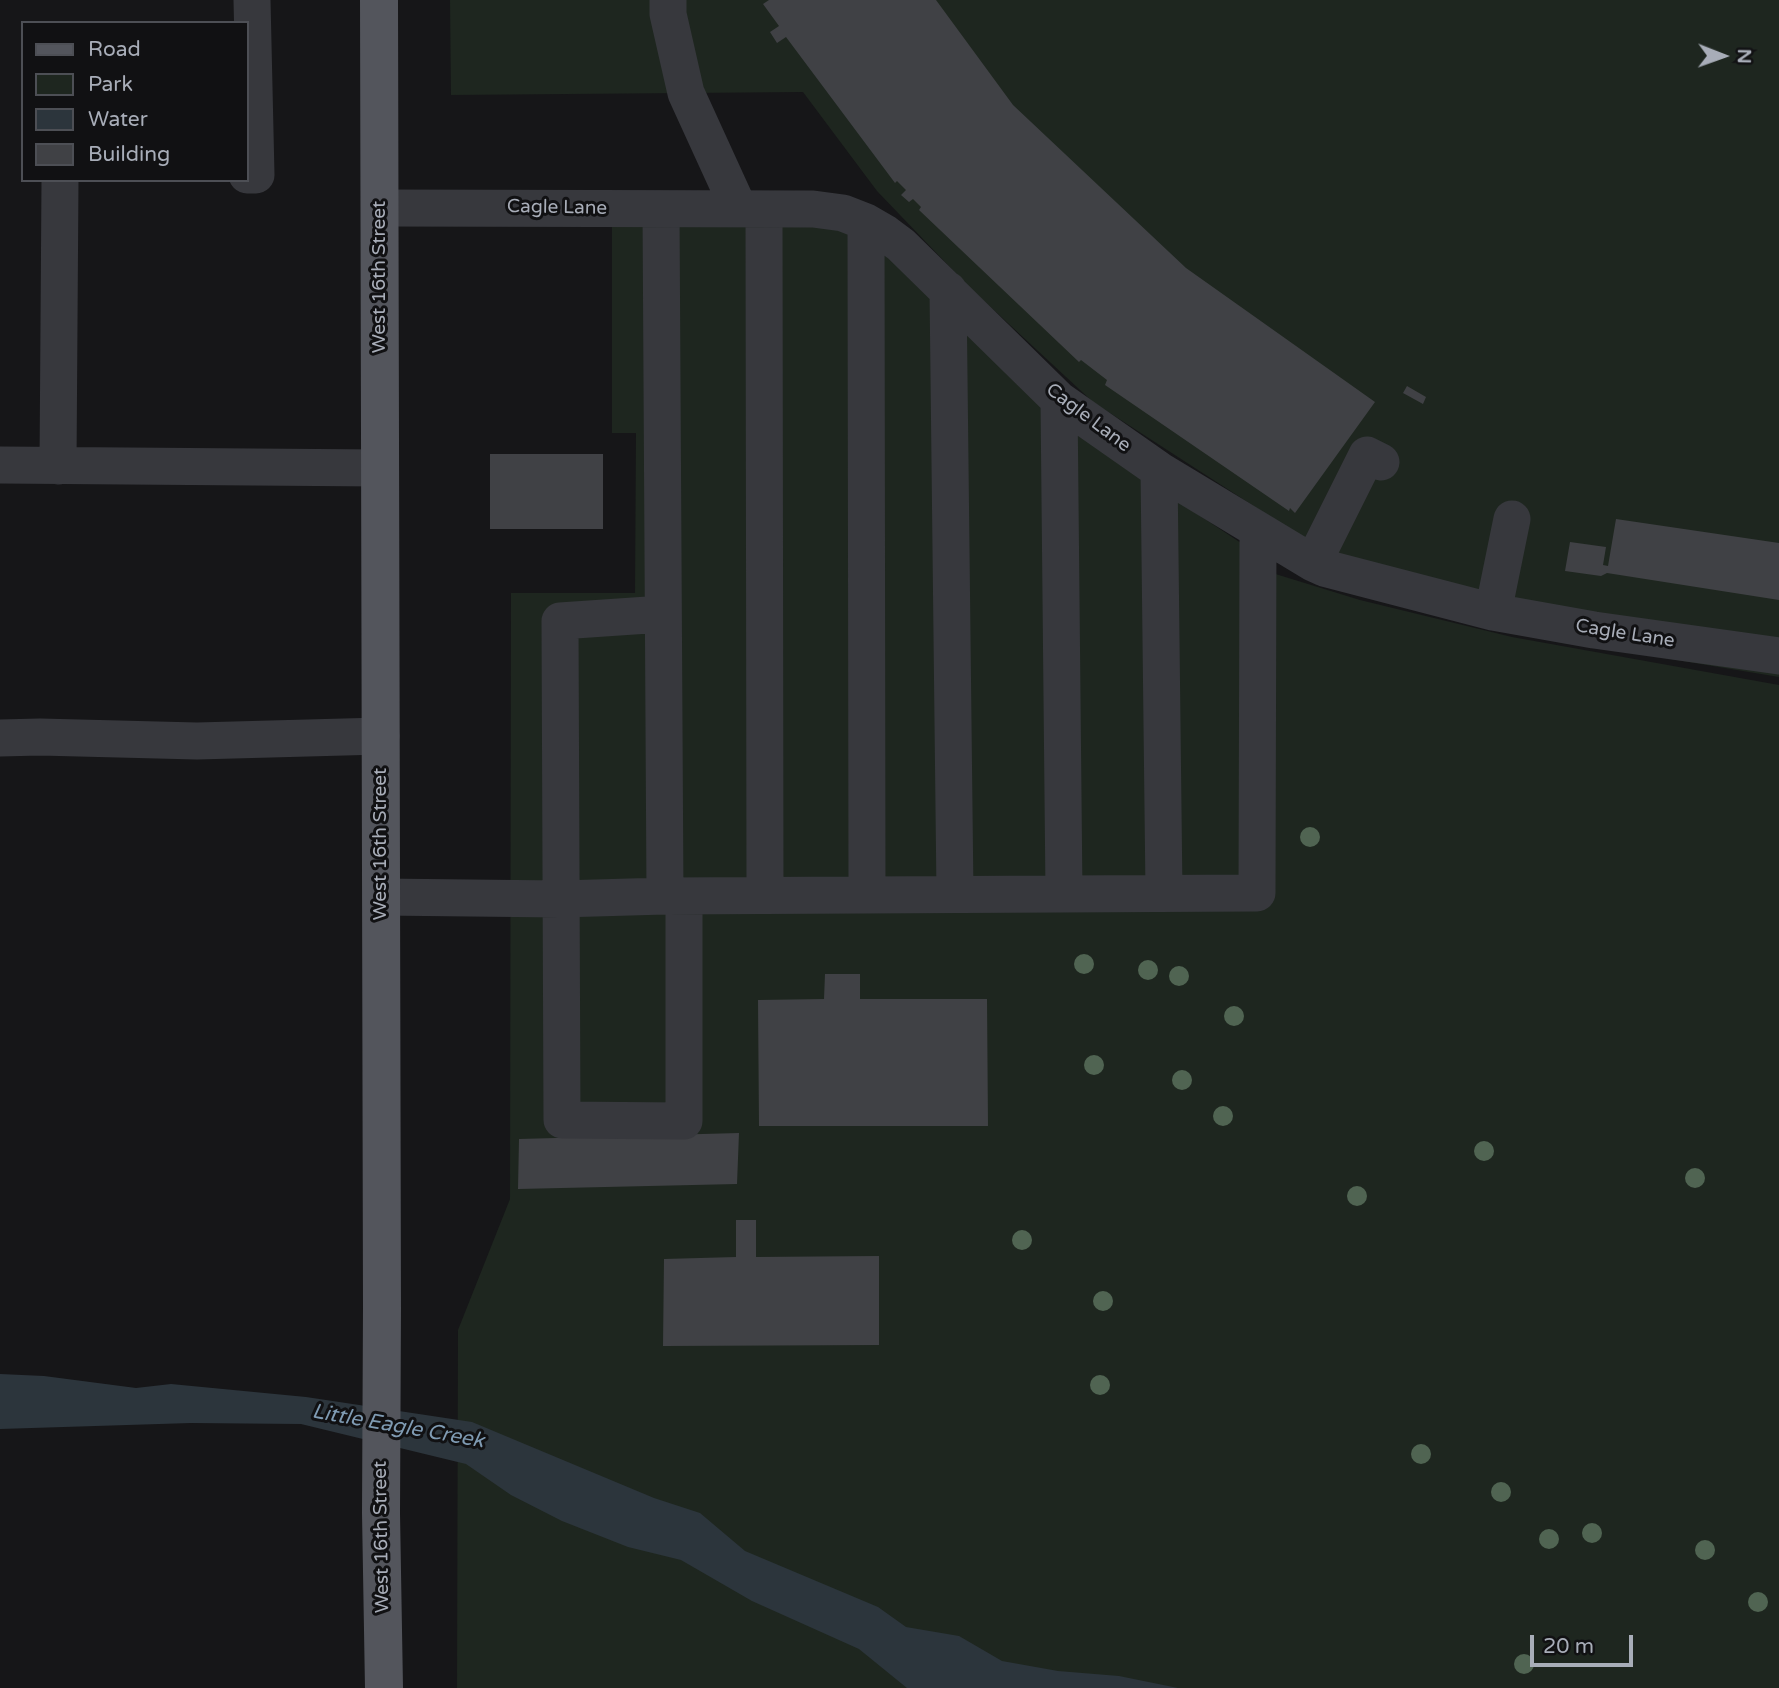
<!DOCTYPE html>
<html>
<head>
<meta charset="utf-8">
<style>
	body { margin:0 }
	#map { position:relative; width:1779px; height:1688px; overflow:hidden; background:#161618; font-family:"Varela Round",sans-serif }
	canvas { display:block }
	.legend { position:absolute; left:21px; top:21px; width:228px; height:161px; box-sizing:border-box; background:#111113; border:2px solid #4d4f55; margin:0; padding:9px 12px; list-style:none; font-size:21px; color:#a8adb8 }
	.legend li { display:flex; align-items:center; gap:14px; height:35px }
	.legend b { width:35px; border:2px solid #4d4f55 }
	.north { position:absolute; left:1688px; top:21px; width:70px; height:70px; -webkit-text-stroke:5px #111113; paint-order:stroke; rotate:91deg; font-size:19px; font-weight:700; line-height:28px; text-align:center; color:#a8adb8 }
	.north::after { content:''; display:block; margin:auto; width:24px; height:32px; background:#a8adb8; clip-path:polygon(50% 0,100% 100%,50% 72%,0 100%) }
	.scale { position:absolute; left:1530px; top:1635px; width:103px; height:32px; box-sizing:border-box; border:4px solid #a8adb8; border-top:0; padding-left:9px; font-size:21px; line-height:24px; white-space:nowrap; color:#a8adb8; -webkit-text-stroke:5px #111113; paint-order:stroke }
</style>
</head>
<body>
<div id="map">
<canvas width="1779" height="1688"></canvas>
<ul class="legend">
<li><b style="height:9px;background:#53555c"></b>Road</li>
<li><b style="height:19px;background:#1e261f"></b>Park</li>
<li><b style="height:19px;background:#2c353c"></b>Water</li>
<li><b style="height:19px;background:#404145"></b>Building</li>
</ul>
<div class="north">N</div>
<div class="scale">20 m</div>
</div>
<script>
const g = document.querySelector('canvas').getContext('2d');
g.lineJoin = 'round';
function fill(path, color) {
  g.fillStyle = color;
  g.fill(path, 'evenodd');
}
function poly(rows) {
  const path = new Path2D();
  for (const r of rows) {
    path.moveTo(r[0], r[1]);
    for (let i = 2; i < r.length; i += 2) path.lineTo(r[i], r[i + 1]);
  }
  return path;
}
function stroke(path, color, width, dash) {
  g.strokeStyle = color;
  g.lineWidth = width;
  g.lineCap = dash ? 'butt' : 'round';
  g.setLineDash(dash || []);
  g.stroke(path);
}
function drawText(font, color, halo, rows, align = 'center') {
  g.font = font + ' "Varela Round",sans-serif';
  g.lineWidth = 6;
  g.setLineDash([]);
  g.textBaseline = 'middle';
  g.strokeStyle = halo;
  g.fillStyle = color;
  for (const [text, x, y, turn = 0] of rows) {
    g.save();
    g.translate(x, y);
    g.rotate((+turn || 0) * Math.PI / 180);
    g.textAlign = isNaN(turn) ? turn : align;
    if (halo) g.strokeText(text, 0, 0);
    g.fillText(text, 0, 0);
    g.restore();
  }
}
const green = poly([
	[450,0,1779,0,1779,677,1514,633,1300,536,1093,402,969,287,877,191,803,92,451,95],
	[808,224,836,228,860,236,892,260,1071,430,1256,553,1256,568,1360,600,1512,637,1779,685,1779,1688,457,1688,458,1330,510,1199,511,593,635,593,636,433,612,433,612,225]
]);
const water = poly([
	[0,1374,44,1376,136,1388,171,1384,306,1397,472,1422,654,1498,700,1513,745,1551,878,1607,906,1627,959,1636,1002,1661,1058,1671,1119,1676,1178,1688,907,1688,859,1649,752,1601,681,1560,628,1547,562,1521,511,1495,466,1464,301,1424,191,1423,0,1429]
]);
const building = poly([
	[769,0,936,0,1013,105,1186,268,1375,402,1295,513,1290,508,1289,511,1105,385,1107,380,1081,360,1079,362,919,210,921,207,913,199,909,202,901,195,906,190,897,181,895,183,786,37,777,43,770,32,779,26,763,4],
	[1407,386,1426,397,1423,404,1403,393],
	[490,454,603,454,603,529,490,529],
	[1616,519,1779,543,1779,600,1607,573,1601,576,1565,571,1570,542,1606,547,1603,565,1608,566],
	[825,974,860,974,860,999,987,999,988,1126,759,1126,758,1000,824,999],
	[739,1133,737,1184,518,1189,519,1139],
	[736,1220,756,1220,756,1257,879,1256,879,1345,663,1346,664,1259,736,1257]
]);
const minor = poly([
	[668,0,668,14,686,93,739,209],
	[247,175,256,175,252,0],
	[380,208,813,209,843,213,866,222,885,233,901,245,1059,400,1159,470,1313,563,1324,568,1493,612,1594,630,1779,656],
	[661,209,665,896],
	[764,209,765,895],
	[866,222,867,895],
	[948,290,955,894],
	[1059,400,1064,894],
	[0,465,380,468],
	[58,466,60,180],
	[1159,470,1164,893],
	[1313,563,1367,455,1381,462],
	[1493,612,1512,519],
	[663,614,560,621,562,1120,684,1121,684,896],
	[0,738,40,737,197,741,381,736],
	[381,897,560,899,665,896,1257,893,1258,531]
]);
const major = poly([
	[379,0,382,1307,381,1513,384,1688]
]);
const trees = [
	[1310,837],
	[1084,964],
	[1148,970],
	[1179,976],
	[1234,1016],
	[1094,1065],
	[1182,1080],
	[1223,1116],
	[1484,1151],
	[1695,1178],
	[1357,1196],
	[1022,1240],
	[1103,1301],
	[1100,1385],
	[1421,1454],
	[1501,1492],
	[1592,1533],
	[1549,1539],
	[1705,1550],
	[1758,1602],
	[1524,1664]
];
const streetNames = [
	["Cagle Lane",557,208,1],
	["West 16th Street",380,277,-90],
	["Cagle Lane",1088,418,37],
	["Cagle Lane",1625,634,9],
	["West 16th Street",381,844,-90],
	["West 16th Street",382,1537,-91]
];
const waterNames = [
	["Little Eagle Creek",398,1427,10]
];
fill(green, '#1e261f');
fill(water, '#2c353c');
fill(building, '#404145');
stroke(minor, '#37383d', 37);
stroke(major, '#53555c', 38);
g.fillStyle = '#506452';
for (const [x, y] of trees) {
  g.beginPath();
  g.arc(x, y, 10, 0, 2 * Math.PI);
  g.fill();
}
drawText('19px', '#a8adb8', '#111113', streetNames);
drawText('italic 21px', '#7f9bb3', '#111113', waterNames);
</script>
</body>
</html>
